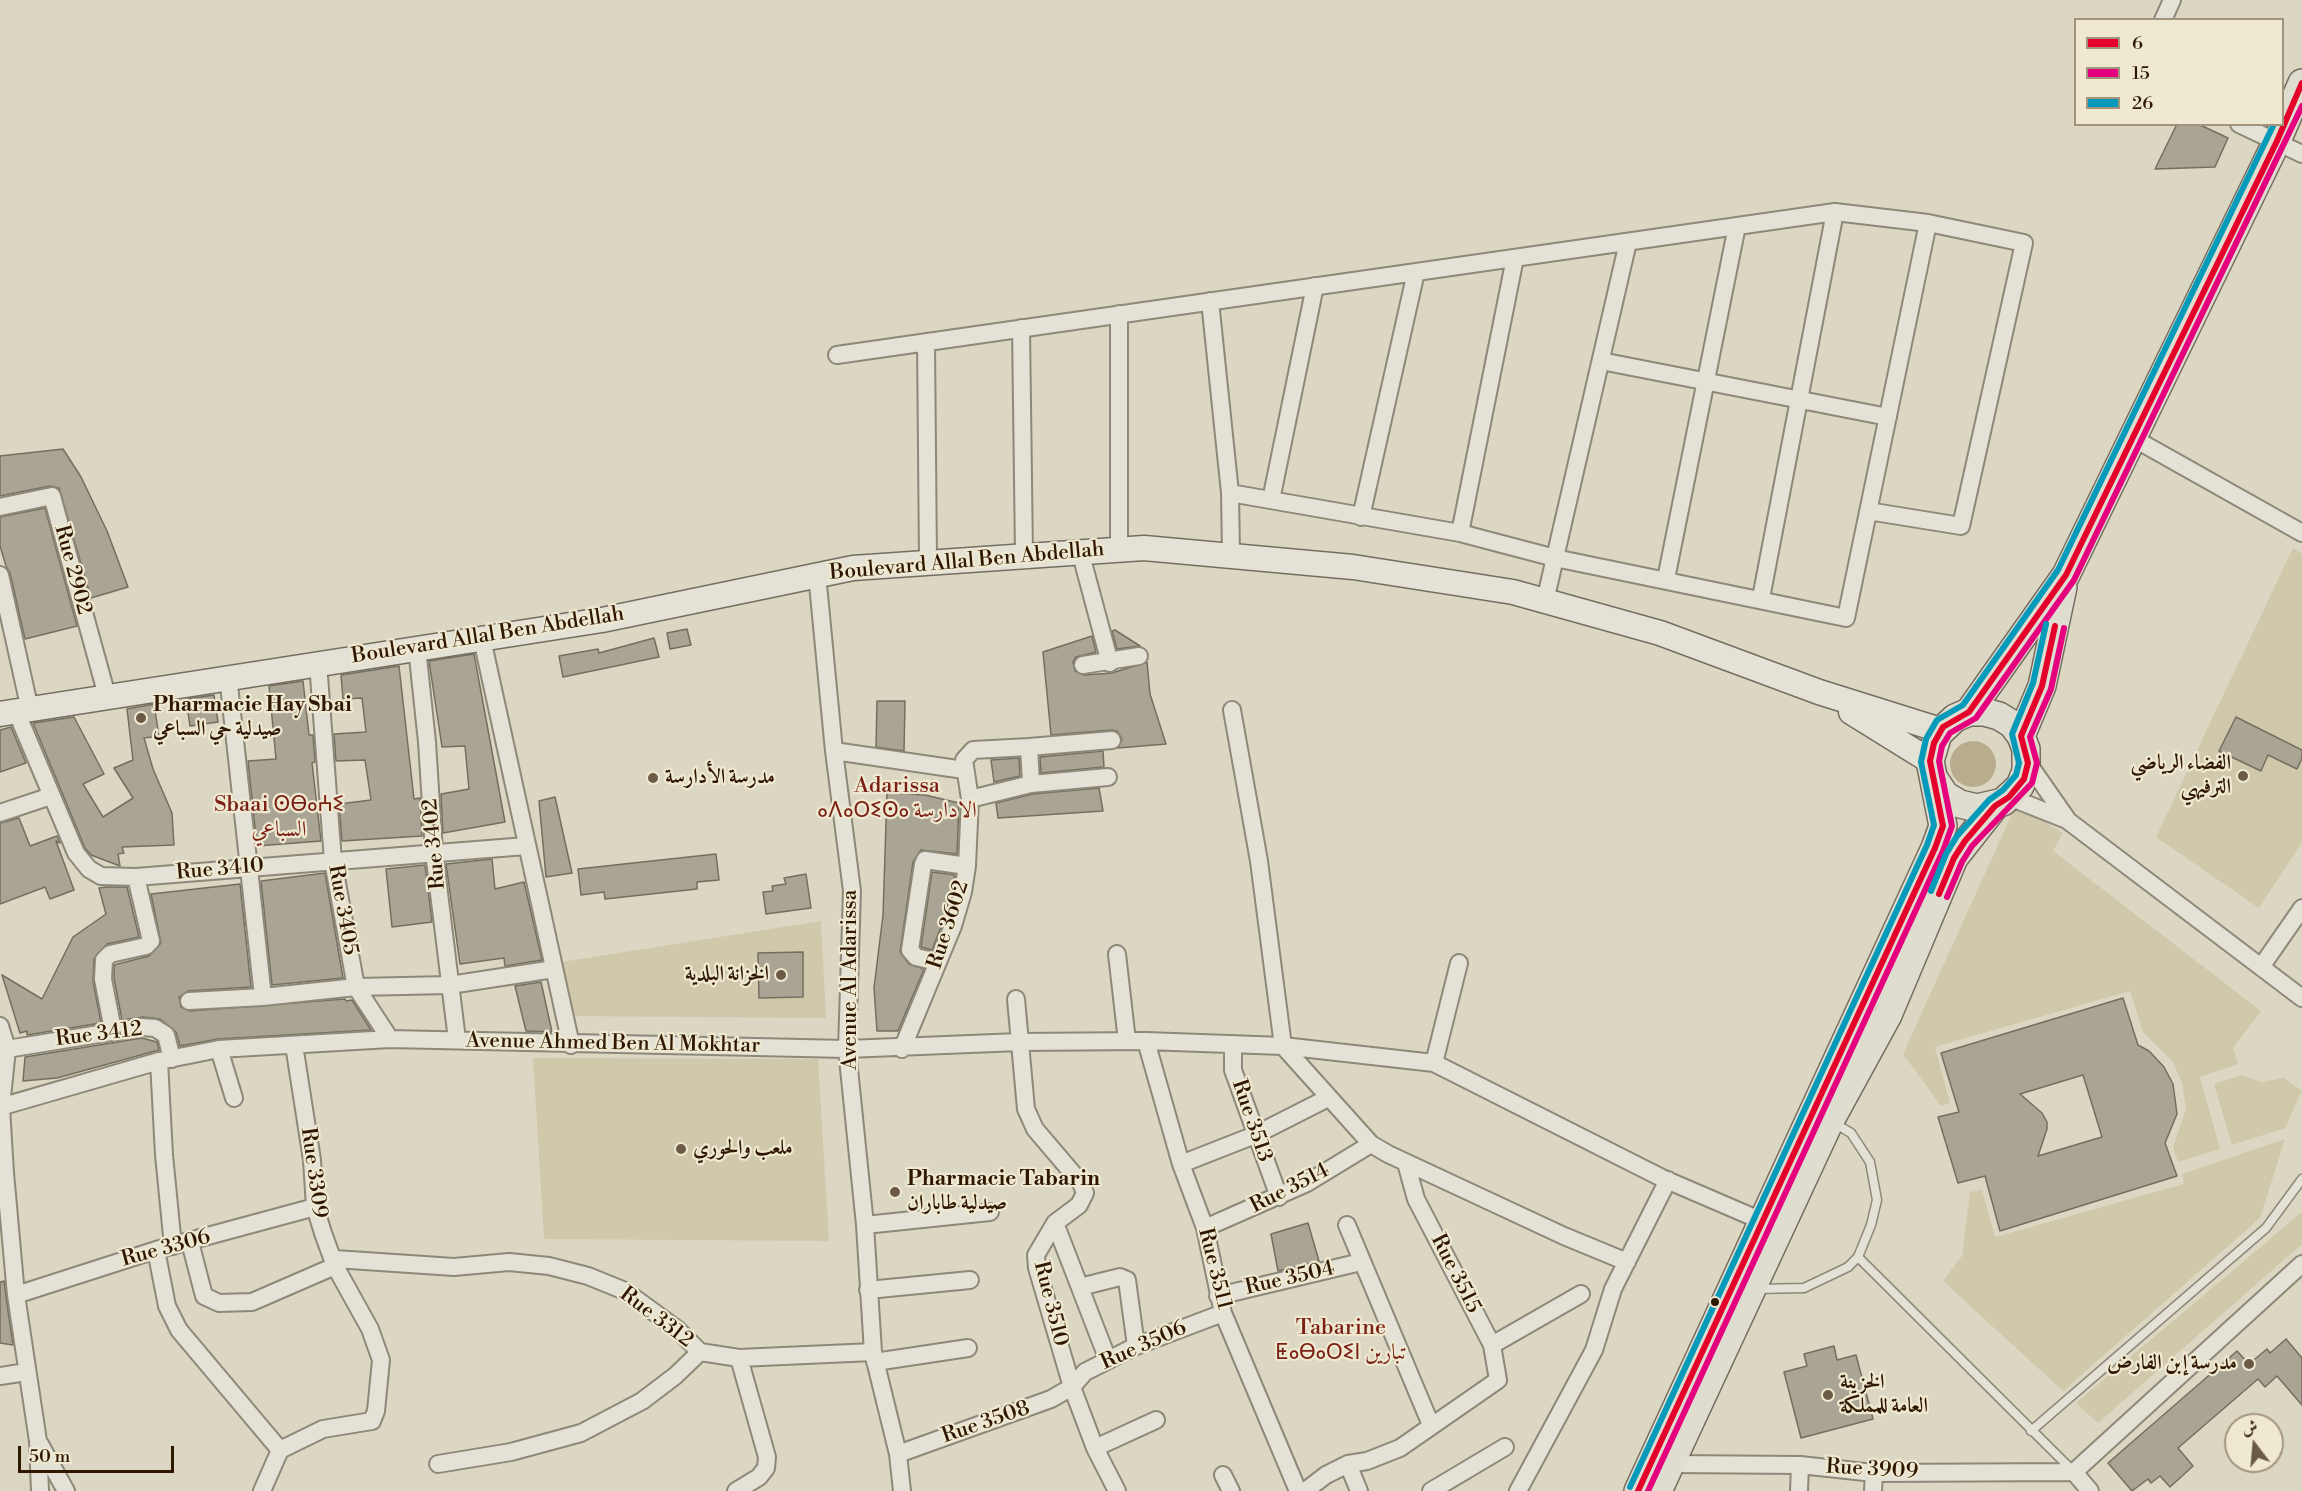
<!DOCTYPE html>
<html>
<head>
<meta charset="utf-8">
<style>
	body { margin:0 }
	#map { position:relative; width:2302px; height:1491px; overflow:hidden; background:#dcd7c2; font-family:"Libre Bodoni",Amiri,serif }
	canvas { display:block }
	.legend { position:absolute; left:2074px; top:18px; width:210px; height:108px; box-sizing:border-box; background:#efe9d1; border:2px solid #a3957d; margin:0; padding:8px 10px; list-style:none; font-size:18px; color:#301800 }
	.legend li { display:flex; align-items:center; gap:12px; height:30px }
	.legend b { width:30px; border:2px solid #a3957d }
	.north { position:absolute; left:2224px; top:1413px; width:60px; height:60px; box-sizing:border-box; background:#efe9d1; border:2px solid #a3957d; border-radius:50%; rotate:344deg; font-size:16px; font-weight:700; line-height:24px; text-align:center; color:#301800 }
	.north::after { content:''; display:block; margin:auto; width:21px; height:27px; background:#6c5b44; clip-path:polygon(50% 0,100% 100%,50% 72%,0 100%) }
	.scale { position:absolute; left:18px; top:1446px; width:156px; height:27px; box-sizing:border-box; border:3px solid #301800; border-top:0; padding-left:8px; font-size:18px; line-height:21px; white-space:nowrap; color:#301800; -webkit-text-stroke:4px #efe9d1; paint-order:stroke }
</style>
</head>
<body>
<div id="map">
<canvas width="2302" height="1491"></canvas>
<ul class="legend">
<li><b style="height:8px;background:#e4002b"></b>6</li>
<li><b style="height:8px;background:#e5007d"></b>15</li>
<li><b style="height:8px;background:#059ab9"></b>26</li>
</ul>
<div class="north">ش</div>
<div class="scale">50 m</div>
</div>
<script>
const g = document.querySelector('canvas').getContext('2d');
g.lineJoin = 'round';
function fill(path, color) {
  g.fillStyle = color;
  g.fill(path, 'evenodd');
}
function poly(rows) {
  const path = new Path2D();
  for (const r of rows) {
    if (r.length === 3) {
      path.moveTo(r[0] + r[2], r[1]);
      path.arc(r[0], r[1], r[2], 0, 2 * Math.PI);
      continue;
    }
    path.moveTo(r[0], r[1]);
    for (let i = 2; i < r.length; i += 2) path.lineTo(r[i], r[i + 1]);
  }
  return path;
}
function stroke(path, color, width, dash) {
  g.strokeStyle = color;
  g.lineWidth = width;
  g.lineCap = dash ? 'butt' : 'round';
  g.setLineDash(dash || []);
  g.stroke(path);
}
function drawText(font, color, halo, rows, align = 'center') {
  g.font = font + ' "Libre Bodoni",Amiri,"Noto Sans Tifinagh",serif';
  g.lineWidth = 4.5;
  g.setLineDash([]);
  g.textBaseline = 'middle';
  g.strokeStyle = halo;
  g.fillStyle = color;
  for (const [text, x, y, turn = 0] of rows) {
    g.save();
    g.translate(x, y);
    g.rotate((+turn || 0) * Math.PI / 180);
    g.textAlign = isNaN(turn) ? turn : align;
    if (halo) g.strokeText(text, 0, 0);
    g.fillText(text, 0, 0);
    g.restore();
  }
}
const green = poly([
	[2293,548,2302,554,2302,842,2259,908,2156,837],
	[2016,805,2063,833,2053,851,2261,1011,2233,1048,2238,1064,2200,1077,2220,1149,2178,1162,2173,1147,2186,1109,2182,1083,2173,1062,2143,1032,2130,991,1935,1047,1950,1103,1941,1106,1903,1054],
	[821,921,826,1018,562,1016,555,963],
	[803,952,803,997,759,998,758,953],
	[533,1058,818,1059,829,1241,544,1239],
	[2242,1075,2261,1082,2284,1078,2302,1091,2285,1128,2232,1145,2214,1084],
	[2285,1139,2260,1218,2063,1391,1943,1281,1962,1256,1970,1192,1982,1190,1995,1237,2184,1184,2182,1174],
	[2302,1212,2302,1244,2098,1423,2076,1403]
]);
const water = poly([
	[1973,764,23]
]);
const building = poly([
	[2177,124,2198,124,2228,138,2215,167,2155,169,2177,124],
	[63,449,81,477,107,531,128,587,91,598,59,488,50,486,0,496,0,456,63,449],
	[45,508,77,626,25,639,10,573,6,566,0,546,0,517,45,508],
	[687,629,691,645,670,649,667,633,687,629],
	[1115,630,1140,646,1117,649,1112,631,1115,630],
	[1092,636,1096,652,1076,657,1073,662,1075,671,1084,675,1112,673,1147,662,1150,694,1166,744,1118,748,1122,739,1117,731,1112,730,1051,735,1043,652,1092,636],
	[654,638,659,657,563,677,559,656,598,649,599,653,654,638],
	[474,654,505,822,443,833,441,794,469,789,465,746,442,747,429,661,474,654],
	[399,666,414,799,420,798,422,836,342,841,339,804,371,800,365,760,336,761,334,734,366,732,362,698,343,699,341,675,399,666],
	[303,681,309,735,313,735,315,762,312,763,321,841,257,846,248,761,276,759,269,686,303,681],
	[214,695,218,722,190,726,186,699,214,695],
	[877,701,905,701,904,751,876,747,877,701],
	[154,704,159,736,144,738,153,769,172,813,174,845,122,847,124,853,118,854,120,866,91,855,85,848,33,723,74,717,104,774,83,784,103,817,133,798,114,768,133,760,127,709,154,704],
	[2236,717,2302,750,2302,758,2297,769,2268,755,2261,771,2219,751,2236,717],
	[11,727,26,763,0,772,0,730,11,727],
	[1103,751,1104,767,1041,773,1040,757,1103,751],
	[1019,758,1020,776,994,782,991,760,1019,758],
	[1099,788,1103,811,998,818,996,803,1033,794,1099,788],
	[887,793,925,795,959,803,957,854,921,850,913,862,900,952,909,964,924,969,898,1031,877,1031,874,988,883,915,887,793],
	[555,797,572,873,546,877,539,801,555,797],
	[19,818,30,846,57,836,60,843,56,841,74,890,50,899,45,887,0,904,0,823,19,818],
	[716,854,719,880,697,882,697,889,605,899,604,892,581,895,578,869,716,854],
	[492,859,495,889,524,882,542,960,505,966,504,958,460,964,446,864,492,859],
	[425,865,432,922,392,927,386,869,425,865],
	[932,872,955,875,943,922,932,950,921,947,932,872],
	[325,873,343,978,272,985,261,881,325,873],
	[806,874,811,908,766,914,763,892,773,891,772,886,786,884,784,878,806,874],
	[240,884,251,987,188,991,179,997,181,1007,190,1011,345,999,346,1001,352,1000,371,1030,218,1039,180,1046,176,1032,160,1019,143,1017,122,1020,114,978,114,965,149,956,161,943,151,894,240,884],
	[106,887,127,887,139,937,107,944,94,959,93,981,101,1023,27,1035,27,1031,20,1033,2,975,42,999,73,937,106,914,99,888,106,887],
	[803,952,803,997,759,998,758,953,803,952],
	[541,982,552,1032,526,1031,515,986,541,982],
	[2123,998,2138,1045,2149,1051,2164,1067,2173,1084,2177,1114,2165,1143,2177,1176,2000,1231,1985,1176,1958,1183,1938,1117,1959,1112,1941,1053,2123,998],
	[2083,1075,2102,1137,2038,1156,2047,1129,2047,1122,2042,1113,2020,1094,2083,1075],
	[142,1038,157,1042,159,1050,57,1078,23,1081,25,1057,142,1038],
	[1308,1223,1319,1261,1278,1271,1271,1234,1308,1223],
	[4,1281,6,1297,13,1345,0,1343,0,1282,4,1281],
	[2286,1339,2302,1358,2302,1405,2277,1376,2265,1387,2258,1379,2178,1448,2193,1466,2170,1487,2160,1476,2151,1483,2148,1479,2132,1491,2108,1463,2237,1351,2249,1364,2267,1349,2270,1353,2286,1339],
	[1834,1346,1837,1360,1856,1355,1873,1419,1801,1438,1784,1372,1807,1366,1804,1354,1834,1346]
]);
const lane = poly([
	[1858,1257,2072,1470],
	[1757,1289,1804,1288,1848,1267,1858,1257,1871,1225,1877,1200,1870,1162,1851,1133,1834,1123],
	[2031,1431,2266,1228,2302,1179]
]);
const street = poly([
	[2163,20,2172,0],
	[2239,124,2302,154],
	[1210,301,1230,493,1231,554],
	[1021,328,1024,555],
	[926,342,928,562],
	[837,355,1835,212,1928,223,2024,243,1961,526,1868,511],
	[1601,361,1888,417],
	[2133,438,2302,533],
	[1230,493,1460,533,1555,558,1846,618,1928,223],
	[1271,500,1315,286],
	[0,507,52,496,107,696],
	[1361,517,1416,272],
	[1460,533,1515,258],
	[1119,549,1119,314],
	[1080,551,1110,663],
	[817,574,834,751,852,891,847,1049,865,1225,873,1352,898,1454,902,1491],
	[0,575,30,710],
	[1666,579,1737,226],
	[1761,598,1835,212],
	[1545,601,1628,242],
	[482,639,571,1045],
	[417,648,427,742,434,852,457,1040],
	[318,663,333,861,356,987,390,1039],
	[1083,665,1139,656],
	[228,676,263,997],
	[1232,710,1259,861,1283,1046,1371,1144,1388,1154,1564,1236,1627,1262],
	[16,711,76,853,89,869,101,876,136,877,526,846],
	[834,751,964,770],
	[2028,763,2067,819],
	[1031,784,1029,747,1112,740],
	[2009,797,2067,820,2302,998],
	[970,799,1031,784,1108,777],
	[0,813,51,796],
	[1117,954,1127,1041],
	[938,962,916,957,910,950,923,864,925,860,967,866],
	[2261,967,2302,908],
	[1016,999,1026,1109,1035,1129,1081,1183,1085,1193,1079,1205,1055,1223,1036,1255,1037,1268,1072,1387,1095,1448,1117,1491],
	[189,1001,263,997,356,987,450,985,554,969],
	[0,1026,7,1049,1,1107,5,1173,16,1295,38,1441,40,1491],
	[113,1030,103,979,104,960,110,954,146,946,151,941,136,877],
	[1146,1041,1181,1164,1205,1228,1223,1313,1298,1491],
	[1233,1044,1233,1070,1279,1197],
	[7,1049,142,1027,155,1028,166,1035,172,1059],
	[219,1049,234,1098],
	[902,1049,953,926,963,892,967,866,970,799,964,760,973,750,1029,747],
	[159,1061,164,1155,173,1246],
	[1434,1063,1459,963],
	[0,1107,159,1061,219,1049,390,1039,847,1049,1019,1042,1146,1041,1283,1046,1434,1063,1662,1178,1762,1221],
	[1181,1164,1255,1135,1328,1098],
	[1055,1223,1108,1360],
	[865,1225,990,1212],
	[1347,1225,1431,1425],
	[1205,1228,1307,1183,1371,1144],
	[190,1242,204,1296,219,1303,252,1302,335,1266],
	[156,1250,167,1306,179,1330,280,1450,323,1429,372,1421,376,1411,381,1360,370,1329,335,1266,323,1233,315,1207,312,1160,294,1045],
	[335,1259,454,1267,509,1262,549,1266,588,1276,625,1291,677,1329,700,1352,739,1358,873,1352],
	[1080,1287,1120,1277,1127,1280,1136,1346],
	[868,1290,970,1280],
	[16,1295,156,1250,315,1207],
	[1218,1296,1361,1262],
	[1492,1345,1581,1294],
	[875,1362,968,1348],
	[0,1376,26,1372],
	[40,1444,66,1491],
	[1095,1448,1156,1420],
	[898,1454,1051,1399,1072,1387,1085,1372,1136,1346,1223,1313],
	[438,1464,511,1452,581,1433,642,1401,675,1376,700,1352],
	[1348,1464,1359,1491],
	[1671,1464,1800,1465,1874,1473,2074,1472],
	[2074,1472,2302,1264],
	[2074,1472,2090,1491],
	[1223,1475,1231,1491],
	[262,1491,280,1450],
	[736,1491,759,1477,766,1468,767,1457,739,1358],
	[1305,1491,1326,1475,1348,1464,1367,1461,1400,1448,1498,1380,1492,1345,1416,1199,1406,1163],
	[1431,1491,1505,1447],
	[1518,1491,1594,1350,1613,1289,1668,1180],
	[1799,1491,1800,1465],
	[1873,1491,1874,1473]
]);
const secondary = poly([
	[1851,712,1930,761],
	[0,714,602,620,853,568,1144,548,1353,567,1513,592,1660,633,1819,692,1940,730,1943,727]
]);
const primary = poly([
	[1969,712,2066,575,2277,141,2302,83],
	[2021,736,2042,686,2063,587],
	[1638,1491,1935,848,1943,826,1930,761,1938,734,1955,718,1969,712,1984,712,1999,716,2012,724,2021,736,2026,749,2026,771,2020,786,2003,802,1977,808,1960,804,1945,795,1935,780],
	[1658,1491,1830,1121,1888,1015,1954,858,1995,806]
]);
const bus1 = poly([
	[1939,894,1954,858,1965,841,1995,806,2009,797,2024,779,2028,763,2021,736,2042,686,2055,626],
	[1638,1491,1935,848,1943,826,1930,761,1934,743,1943,727,1969,712,2066,575,2277,141,2302,83]
]);
const bus2 = poly([
	[1947,897,1962,862,1972,846,2032,783,2037,763,2030,737,2051,689,2064,628],
	[1648,1491,1943,851,1952,826,1939,761,1942,746,1950,733,1976,718,2074,580,2302,106]
]);
const bus3 = poly([
	[1931,891,1946,854,1957,836,1989,800,2003,790,2016,775,2019,763,2012,734,2033,683,2046,624],
	[1630,1487,1927,845,1934,825,1921,762,1926,739,1937,720,1963,705,2058,570,2274,124]
]);
const markers = [
	[141,718,6,"#6c5b44"],
	[2243,776,6,"#6c5b44"],
	[653,778,6,"#6c5b44"],
	[781,975,6,"#6c5b44"],
	[681,1149,6,"#6c5b44"],
	[895,1192,6,"#6c5b44"],
	[1715,1302,5,"#301800"],
	[2249,1364,6,"#6c5b44"],
	[1828,1395,6,"#6c5b44"]
];
const streetNames = [
	["Boulevard Allal Ben Abdellah",967,562,-5],
	["Rue 2902",72,570,75],
	["Boulevard Allal Ben Abdellah",488,636,-9],
	["Rue 3402",435,844,-95],
	["Rue 3410",220,870,-5],
	["Rue 3405",342,910,80],
	["Rue 3602",949,925,-72],
	["Avenue Al Adarissa",851,980,-90],
	["Rue 3412",99,1035,-7],
	["Avenue Ahmed Ben Al Mokhtar",613,1044,1],
	["Rue 3513",1251,1121,71],
	["Rue 3309",313,1173,82],
	["Rue 3514",1290,1189,-27],
	["Rue 3306",166,1249,-15],
	["Rue 3511",1214,1269,76],
	["Rue 3515",1455,1274,63],
	["Rue 3504",1290,1279,-13],
	["Rue 3510",1050,1304,76],
	["Rue 3312",656,1318,37],
	["Rue 3506",1144,1346,-24],
	["Rue 3508",986,1423,-19],
	["Rue 3909",1872,1470,3]
];
const poiNames = [
	["Pharmacie Hay Sbai",153,706],
	["صيدلية حي السباعي",153,730],
	["الفضاء الرياضي",2231,764,"right"],
	["الترفيهي",2231,788,"right"],
	["مدرسة الأدارسة",665,778],
	["الخزانة البلدية",769,975,"right"],
	["ملعب والحوري",693,1149],
	["Pharmacie Tabarin",907,1180],
	["صيدلية طاباران",907,1204],
	["مدرسة إبن الفارض",2237,1364,"right"],
	["الخزينة",1840,1383],
	["العامة للمملكة",1840,1407]
];
const neighbourhoodNames = [
	["Adarissa",897,787],
	["ⴰⴷⴰⵔⵉⵙⴰ الادارسة",897,812],
	["Sbaai ⵙⴱⴰⵄⵉ",279,806],
	["السباعي",279,831],
	["Tabarine",1341,1329],
	["ⵟⴰⴱⴰⵔⵉⵏ تبارين",1341,1354]
];
fill(green, '#d0c8ab');
fill(water, '#b8ac8f');
fill(building, '#a9a494');
stroke(building, '#756e60', 1.5);
stroke(lane, '#8e8879', 11);
stroke(street, '#8e8879', 20);
stroke(secondary, '#756e60', 27);
stroke(primary, '#756e60', 30);
stroke(lane, '#e4e1d7', 8);
stroke(street, '#e4e1d7', 16);
stroke(secondary, '#e4e1d7', 24);
stroke(primary, '#dfdcd0', 27);
stroke(bus1, '#e4002b', 6);
stroke(bus2, '#e5007d', 6);
stroke(bus3, '#059ab9', 6);
for (const [x, y, r, color] of markers) {
  const dot = new Path2D();
  dot.arc(x, y, r, 0, 2 * Math.PI);
  g.fillStyle = color;
  g.fill(dot);
  stroke(dot, '#efe9d1', 2);
}
drawText('21px', '#301800', '#efe9d1', streetNames);
drawText('bold 21px', '#301800', '#efe9d1', poiNames, 'left');
drawText('22px', '#7a1f14', '#efe9d1', neighbourhoodNames);
</script>
</body>
</html>
